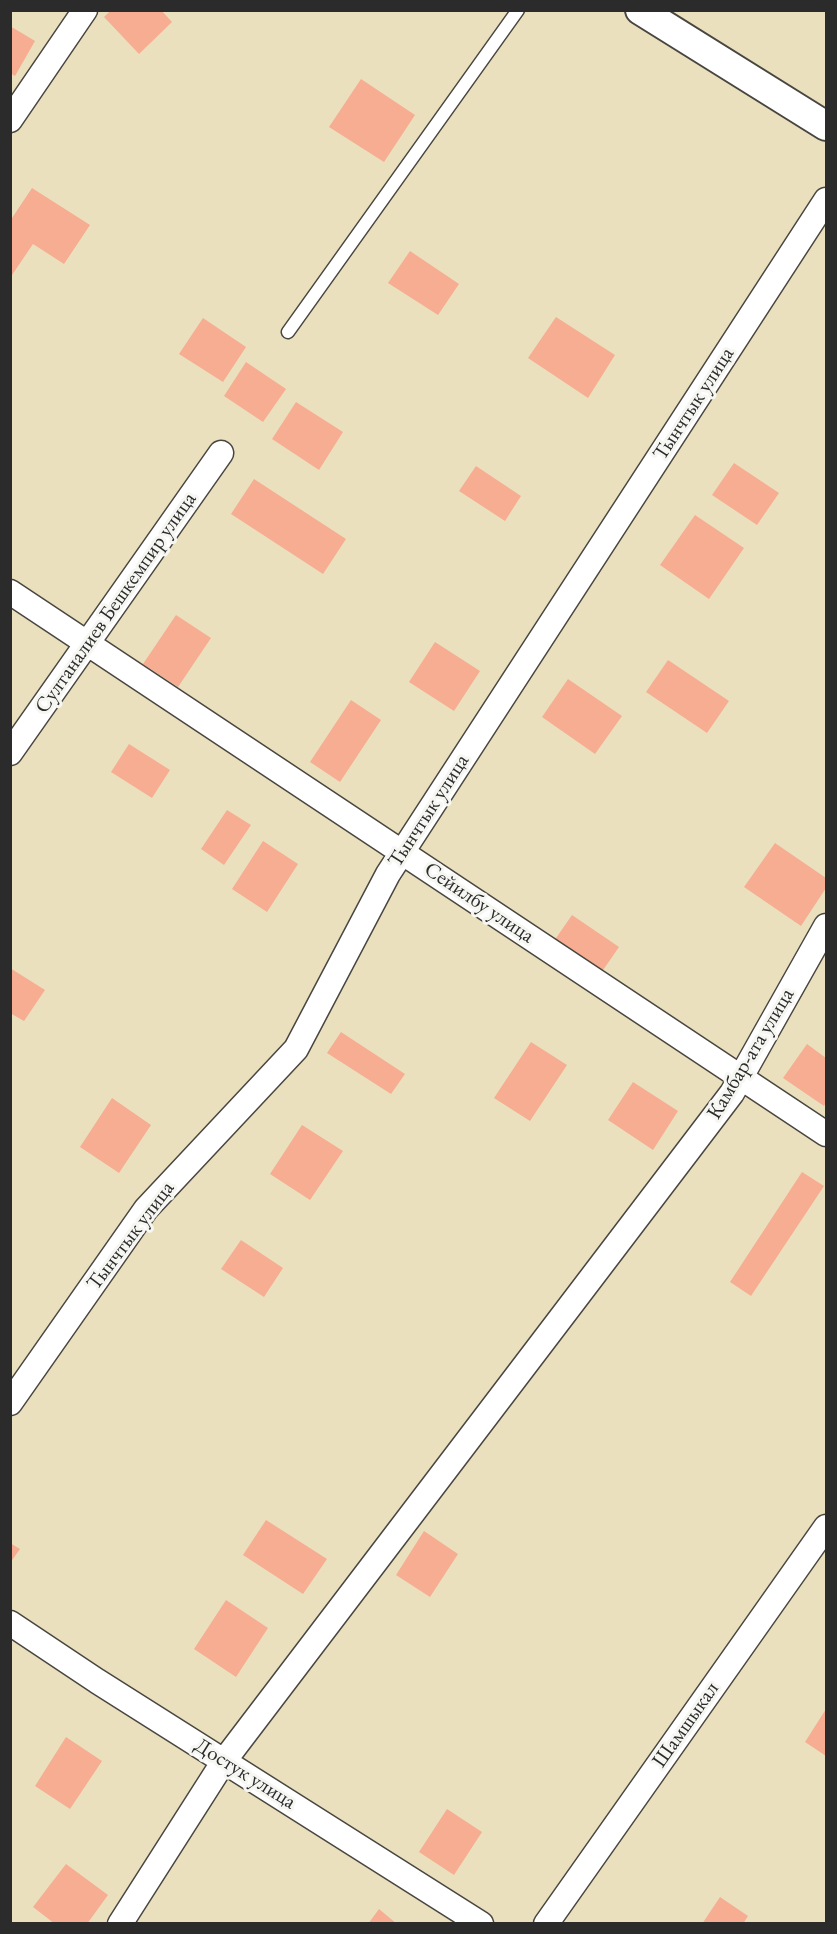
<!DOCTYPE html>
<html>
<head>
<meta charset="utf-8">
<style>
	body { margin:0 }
	#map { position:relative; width:837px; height:1934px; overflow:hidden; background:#ebe0bd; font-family:"EB Garamond",serif }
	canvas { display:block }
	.frame { position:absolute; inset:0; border:12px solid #2b2b2b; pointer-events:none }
</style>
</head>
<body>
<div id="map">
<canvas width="837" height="1934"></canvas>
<div class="frame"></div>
</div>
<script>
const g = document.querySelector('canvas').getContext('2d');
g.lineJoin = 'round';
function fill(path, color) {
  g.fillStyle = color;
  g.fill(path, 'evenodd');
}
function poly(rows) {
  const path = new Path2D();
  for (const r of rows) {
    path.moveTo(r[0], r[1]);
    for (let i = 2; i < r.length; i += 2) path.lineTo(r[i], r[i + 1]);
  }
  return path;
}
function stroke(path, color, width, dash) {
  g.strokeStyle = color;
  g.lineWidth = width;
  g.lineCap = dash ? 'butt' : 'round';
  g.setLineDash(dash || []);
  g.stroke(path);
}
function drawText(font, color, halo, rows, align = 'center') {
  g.font = font + ' "EB Garamond",serif';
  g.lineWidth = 6;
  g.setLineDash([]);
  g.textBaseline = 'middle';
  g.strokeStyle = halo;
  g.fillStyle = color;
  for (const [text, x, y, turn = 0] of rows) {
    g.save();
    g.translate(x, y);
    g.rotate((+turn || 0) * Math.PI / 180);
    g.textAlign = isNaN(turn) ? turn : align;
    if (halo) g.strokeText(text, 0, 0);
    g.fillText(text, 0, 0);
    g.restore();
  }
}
const building = poly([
	[111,10,161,10,172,22,139,54,104,17],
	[10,26,35,41,15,76,10,73],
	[361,79,415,115,384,162,329,127],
	[32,188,90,225,64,264,33,244,10,278,10,221],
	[410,251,459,284,438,315,388,283],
	[556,317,615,355,588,398,528,358],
	[203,318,246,347,223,382,179,354],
	[246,362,286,389,263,422,224,396],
	[296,402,343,432,319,470,272,439],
	[734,463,779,493,757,525,712,495],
	[476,466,521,496,505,521,459,491],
	[254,479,346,539,323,574,231,514],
	[695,515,744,548,709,599,660,565],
	[176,615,211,638,178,687,143,664],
	[435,642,480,671,454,711,409,682],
	[668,660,729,701,707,733,646,692],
	[568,679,622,716,595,754,542,717],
	[351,700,381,720,340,782,310,762],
	[129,744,170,770,152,798,111,772],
	[227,810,251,825,224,865,201,849],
	[263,841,298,864,267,912,232,889],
	[775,843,826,878,826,888,801,926,744,887],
	[572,915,619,947,601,973,554,941],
	[10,968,45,990,24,1021,10,1013],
	[341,1032,405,1074,391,1094,327,1053],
	[531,1042,567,1065,530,1121,494,1098],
	[807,1044,826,1058,826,1102,824,1106,783,1078],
	[633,1082,678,1111,653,1150,608,1120],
	[112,1098,151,1125,119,1173,80,1147],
	[302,1125,343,1151,310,1200,270,1174],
	[802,1172,824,1186,751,1296,730,1282],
	[241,1240,283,1268,264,1297,221,1269],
	[266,1520,327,1559,303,1594,243,1555],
	[424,1531,458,1554,430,1597,396,1575],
	[10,1543,20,1549,10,1563],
	[226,1600,268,1628,236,1677,194,1649],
	[826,1709,826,1756,805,1742],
	[66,1737,102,1761,70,1809,35,1786],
	[447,1809,482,1832,454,1875,419,1852],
	[66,1864,108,1895,87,1924,55,1924,33,1907],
	[720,1897,748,1916,743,1924,702,1924],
	[379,1909,397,1924,368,1924]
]);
const service = poly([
	[288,332,518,10]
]);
const minor = poly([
	[10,120,85,10],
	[10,592,826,1134],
	[10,753,221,453],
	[10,1403,146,1209,296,1049,388,874,826,200],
	[10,1623,97,1681,481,1924],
	[120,1924,224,1761,732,1093,826,926],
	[546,1924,826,1527]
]);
const tertiary = poly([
	[640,10,826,126]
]);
const streetNames = [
	["Тынчтык улица",694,404,-57],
	["Султаналиев Бешкемпир улица",116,603,-55],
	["Тынчтык улица",429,811,-57],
	["Сейилбу улица",479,903,34],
	["Камбар-ата улица",751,1054,-59],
	["Тынчтык улица",131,1236,-53],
	["Шамшыкал",686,1725,-55],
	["Достук улица",245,1774,32]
];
fill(building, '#f6ad91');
stroke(service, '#484641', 15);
stroke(minor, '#484641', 27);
stroke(tertiary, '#484641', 32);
stroke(service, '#fff', 12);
stroke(minor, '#fff', 24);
stroke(tertiary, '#fff', 28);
drawText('21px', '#2b2b2b', '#f6f6f2', streetNames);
</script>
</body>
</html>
